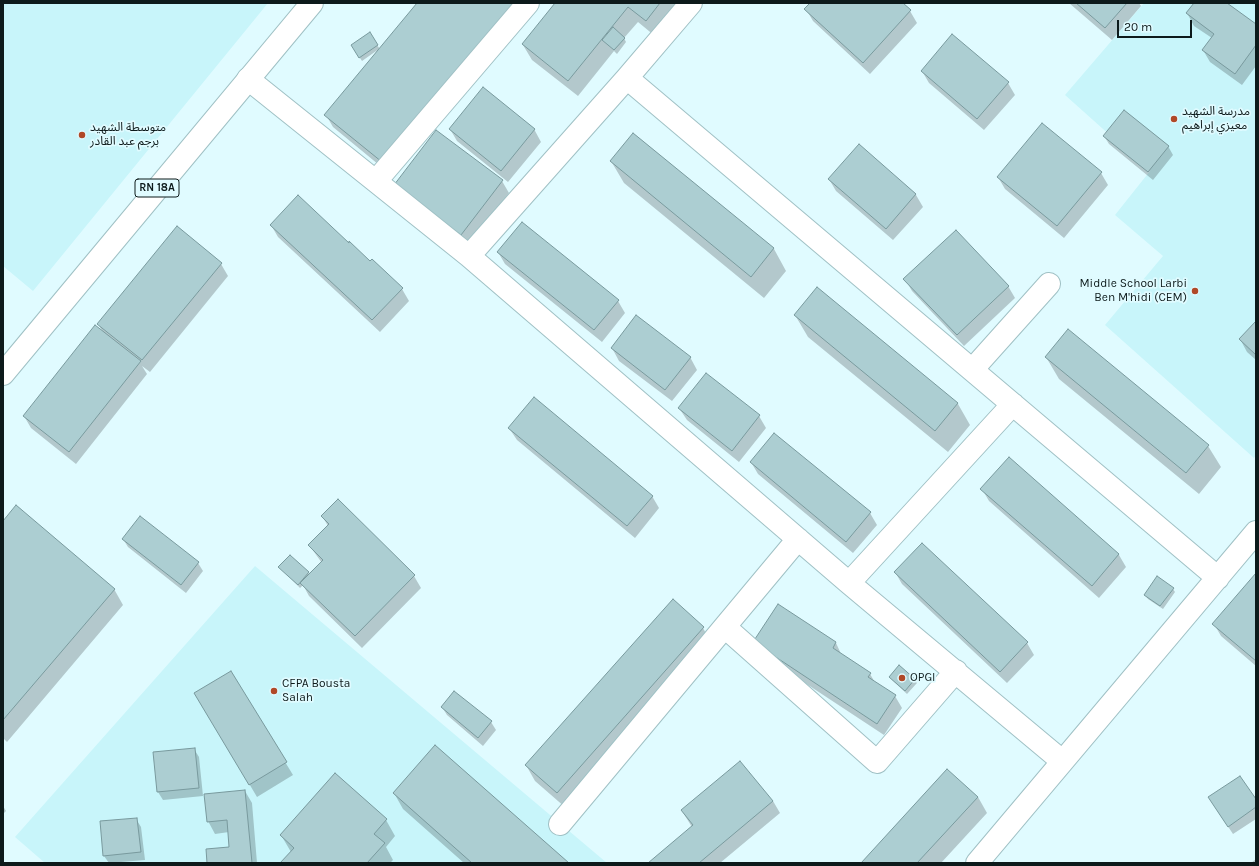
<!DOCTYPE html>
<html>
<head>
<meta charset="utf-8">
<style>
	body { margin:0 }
	#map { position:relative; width:1259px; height:866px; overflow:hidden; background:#e0fbff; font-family:Karla,sans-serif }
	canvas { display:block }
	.frame { position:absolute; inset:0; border:4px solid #0d1a1b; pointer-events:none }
	.scale { position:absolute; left:1117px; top:20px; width:75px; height:18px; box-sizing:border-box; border:2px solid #0d1a1b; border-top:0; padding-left:5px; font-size:12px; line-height:14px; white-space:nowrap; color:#0d1a1b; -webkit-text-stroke:3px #e0fbff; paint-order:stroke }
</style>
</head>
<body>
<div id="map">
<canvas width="1259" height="866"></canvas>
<div class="frame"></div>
<div class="scale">20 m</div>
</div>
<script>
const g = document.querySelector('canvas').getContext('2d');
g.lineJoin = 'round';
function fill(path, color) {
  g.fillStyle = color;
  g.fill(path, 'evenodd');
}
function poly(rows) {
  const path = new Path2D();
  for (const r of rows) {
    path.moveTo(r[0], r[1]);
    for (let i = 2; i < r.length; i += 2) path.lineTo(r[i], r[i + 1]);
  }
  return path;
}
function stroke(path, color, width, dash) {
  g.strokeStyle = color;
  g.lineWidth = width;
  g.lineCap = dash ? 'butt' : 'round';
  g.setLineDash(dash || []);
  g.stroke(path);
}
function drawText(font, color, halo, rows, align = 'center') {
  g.font = font + ' Karla,"Noto Sans Arabic",sans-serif';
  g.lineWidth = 3.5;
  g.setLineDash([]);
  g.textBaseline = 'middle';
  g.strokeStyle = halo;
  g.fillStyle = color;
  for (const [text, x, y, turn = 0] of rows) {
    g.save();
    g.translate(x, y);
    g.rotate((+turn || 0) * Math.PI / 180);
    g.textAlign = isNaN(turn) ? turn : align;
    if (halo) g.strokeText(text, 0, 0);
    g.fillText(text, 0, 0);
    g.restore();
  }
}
const built = poly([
	[3,3,268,3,33,291,3,266],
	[1144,3,1256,3,1256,455,1254,458,1105,325,1163,256,1115,215,1150,171,1065,95],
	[255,566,607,863,45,863,15,837]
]);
const shadow = poly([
	[418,3,390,174,333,127,326,115,379,49,362,61,354,49,377,45,380,49],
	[557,3,682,3,655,36,638,22,624,38,626,42,617,54,614,51,578,96,532,60,523,45],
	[811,3,902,3,910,11,917,23,870,74,813,21,806,9],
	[1069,3,1139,3,1141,6,1112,40],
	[1195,3,1226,3,1256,25,1256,66,1242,85,1210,62,1203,50,1212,38,1194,26,1187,13],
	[922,71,1008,83,1015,95,984,130,929,83],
	[450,129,534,129,541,142,508,182,457,141],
	[634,134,774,249,786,271,764,298,624,183,611,161],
	[1104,136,1168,146,1173,155,1153,180,1109,144],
	[859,145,916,195,923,207,893,240,836,191,829,179],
	[1101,173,1108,185,1064,238,1005,189,998,177],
	[502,181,509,193,468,246,402,197],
	[271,225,349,244,402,289,409,301,380,332,278,237],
	[498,252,618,301,625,313,602,342,505,264],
	[221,264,228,276,150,372,142,366,147,374,76,464,31,428,24,416,104,334,98,324],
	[905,279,1008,286,1015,298,964,346,912,291],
	[817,289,958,404,970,425,948,452,808,337,795,315],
	[1256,322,1256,360,1247,352,1240,339],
	[1068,331,1208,446,1221,467,1199,494,1059,379,1046,357],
	[612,348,690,357,697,370,672,401,619,361],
	[679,408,759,416,766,428,739,462,687,420],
	[509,428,652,496,659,508,635,538,517,440],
	[1009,459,1119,555,1126,567,1099,598,989,501,982,489],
	[751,462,870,513,877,525,853,553,758,474],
	[338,501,414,576,421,588,362,648,309,596,303,585,300,588,280,567,290,556,310,575,322,563,309,545,328,526,322,516],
	[3,522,114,589,123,605,7,742,3,738],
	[123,539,198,563,203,571,186,593,128,547],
	[895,572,1027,643,1034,655,1007,683,902,584],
	[1256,574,1256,666,1221,636,1214,624],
	[1173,589,1175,592,1163,609,1148,599,1145,595],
	[673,601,703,628,712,644,566,808,535,781,526,765],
	[778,605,836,643,842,656,870,674,876,684,895,696,902,708,884,735,761,654],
	[899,666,917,683,907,694,890,678],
	[231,673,293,775,257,797,203,706],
	[454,692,491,722,496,730,483,746,447,715,442,707],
	[194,749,199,757,203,796,163,800,158,792,154,753],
	[335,775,386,820,395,836,386,847,393,860,390,863,281,863,291,852,281,835],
	[245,791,252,803,257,863,208,863,230,848,229,832,215,834,208,821],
	[394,793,567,863,464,863,403,809],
	[978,797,987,813,941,863,862,863],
	[1209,798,1256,801,1256,819,1233,834],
	[773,801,780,813,720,863,649,863,692,827,682,811],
	[3,806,6,811,3,814],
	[136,819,141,827,145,860,109,863,104,856],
	[1256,859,1256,863,1251,863]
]);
const building = poly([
	[417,3,514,3,382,162,324,115,417,3],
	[555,3,660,3,646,21,628,7,568,81,522,44,555,3],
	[810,3,903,3,911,10,863,63,804,9,810,3],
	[1076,3,1127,3,1105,28,1076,3],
	[1194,3,1227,3,1256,24,1256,45,1235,74,1202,50,1214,34,1186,13,1194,3],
	[613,27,625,38,614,50,602,40,613,27],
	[370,32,378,45,359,58,351,45,370,32],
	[952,34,1009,82,977,119,921,71,952,34],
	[483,87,535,129,501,171,449,129,483,87],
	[1124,110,1169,146,1148,172,1103,136,1124,110],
	[1042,123,1102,172,1057,226,997,177,1042,123],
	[436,130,503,180,461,235,394,185,436,130],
	[633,133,774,248,751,277,610,161,633,133],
	[859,144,916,194,886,229,828,179,859,144],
	[298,195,349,243,349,241,370,261,372,259,403,288,372,320,270,225,298,195],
	[522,222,619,300,594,330,497,252,522,222],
	[177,226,222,263,142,360,97,324,177,226],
	[956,230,1009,286,957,335,903,279,956,230],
	[817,287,958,403,935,431,794,315,817,287],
	[636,315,691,357,665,390,611,348,636,315],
	[1256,321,1256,355,1239,339,1256,321],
	[95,325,141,361,69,452,23,416,95,325],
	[1068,329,1209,445,1186,473,1045,357,1068,329],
	[706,373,760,415,732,451,678,408,706,373],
	[534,397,653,496,627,526,508,428,534,397],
	[774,433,871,512,846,542,750,462,774,433],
	[1009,457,1119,554,1092,586,980,489,1009,457],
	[338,499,415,575,355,636,300,583,323,560,308,545,329,524,321,516,338,499],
	[16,505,115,589,3,720,3,521,16,505],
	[140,516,199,562,181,585,122,539,140,516],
	[922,543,1028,642,1000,672,894,572,922,543],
	[290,555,309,572,298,585,278,567,290,555],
	[1256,573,1256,661,1212,624,1256,573],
	[1157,576,1174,588,1160,606,1144,595,1157,576],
	[673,599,704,627,557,793,525,765,673,599],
	[778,604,836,642,833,648,871,673,868,677,896,695,877,724,753,642,778,604],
	[899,665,915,679,905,691,889,677,899,665],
	[231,671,287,762,249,785,194,693,231,671],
	[454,691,492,721,478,738,441,707,454,691],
	[435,745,569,863,472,863,393,793,435,745],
	[195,748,199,788,157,792,153,752,195,748],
	[740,761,773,801,699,863,648,863,693,825,681,810,740,761],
	[947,769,978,797,917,863,861,863,947,769],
	[335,773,387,819,374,834,385,843,367,863,280,863,294,848,280,835,335,773],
	[1240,776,1256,799,1256,807,1228,827,1208,797,1240,776],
	[245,790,252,863,207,863,206,849,229,847,227,820,207,822,204,794,245,790],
	[137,818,141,852,103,856,100,821,137,818]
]);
const street = poly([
	[627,78,1218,578],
	[248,79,469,256,849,583,1062,761],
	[376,181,528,3],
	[469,256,627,78,691,3],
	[972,370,1049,284],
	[849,583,1013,404],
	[726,628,877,762,956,671],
	[560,824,798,539],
	[977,863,1256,532]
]);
const primary = poly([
	[3,374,312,3]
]);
const markers = [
	[1174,119,4,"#b04827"],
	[82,135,4,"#b04827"],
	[1195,291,4,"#b04827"],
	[902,678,4,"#b04827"],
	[274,691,4,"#b04827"]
];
const shields = [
	[157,188,44]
];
const shieldNames = [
	["RN 18A",157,188]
];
const poiNames = [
	["مدرسة الشهيد",1182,112],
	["معيزي إبراهيم",1182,126],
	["متوسطة الشهيد",90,128],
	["برجم عبد القادر",90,142],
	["Middle School Larbi",1187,284,"right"],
	["Ben M'hidi (CEM)",1187,298,"right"],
	["OPGI",910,678],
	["CFPA Bousta",282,684],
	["Salah",282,698]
];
fill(built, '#c8f5fa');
fill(shadow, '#0003');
fill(building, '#acced2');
stroke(building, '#799a9e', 1);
stroke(street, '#a0c1c5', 24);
stroke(primary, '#a0c1c5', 24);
stroke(street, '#fff', 22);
stroke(primary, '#fff', 22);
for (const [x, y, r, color] of markers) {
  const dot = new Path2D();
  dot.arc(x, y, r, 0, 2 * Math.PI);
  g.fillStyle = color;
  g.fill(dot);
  stroke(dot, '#e0fbff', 1.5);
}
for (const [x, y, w] of shields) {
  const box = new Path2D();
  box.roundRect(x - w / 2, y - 9, w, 18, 3);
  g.fillStyle = '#e0fbff';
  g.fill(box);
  stroke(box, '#0d1a1b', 1);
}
drawText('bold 11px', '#0d1a1b', null, shieldNames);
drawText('12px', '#0d1a1b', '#e0fbff', poiNames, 'left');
</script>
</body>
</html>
